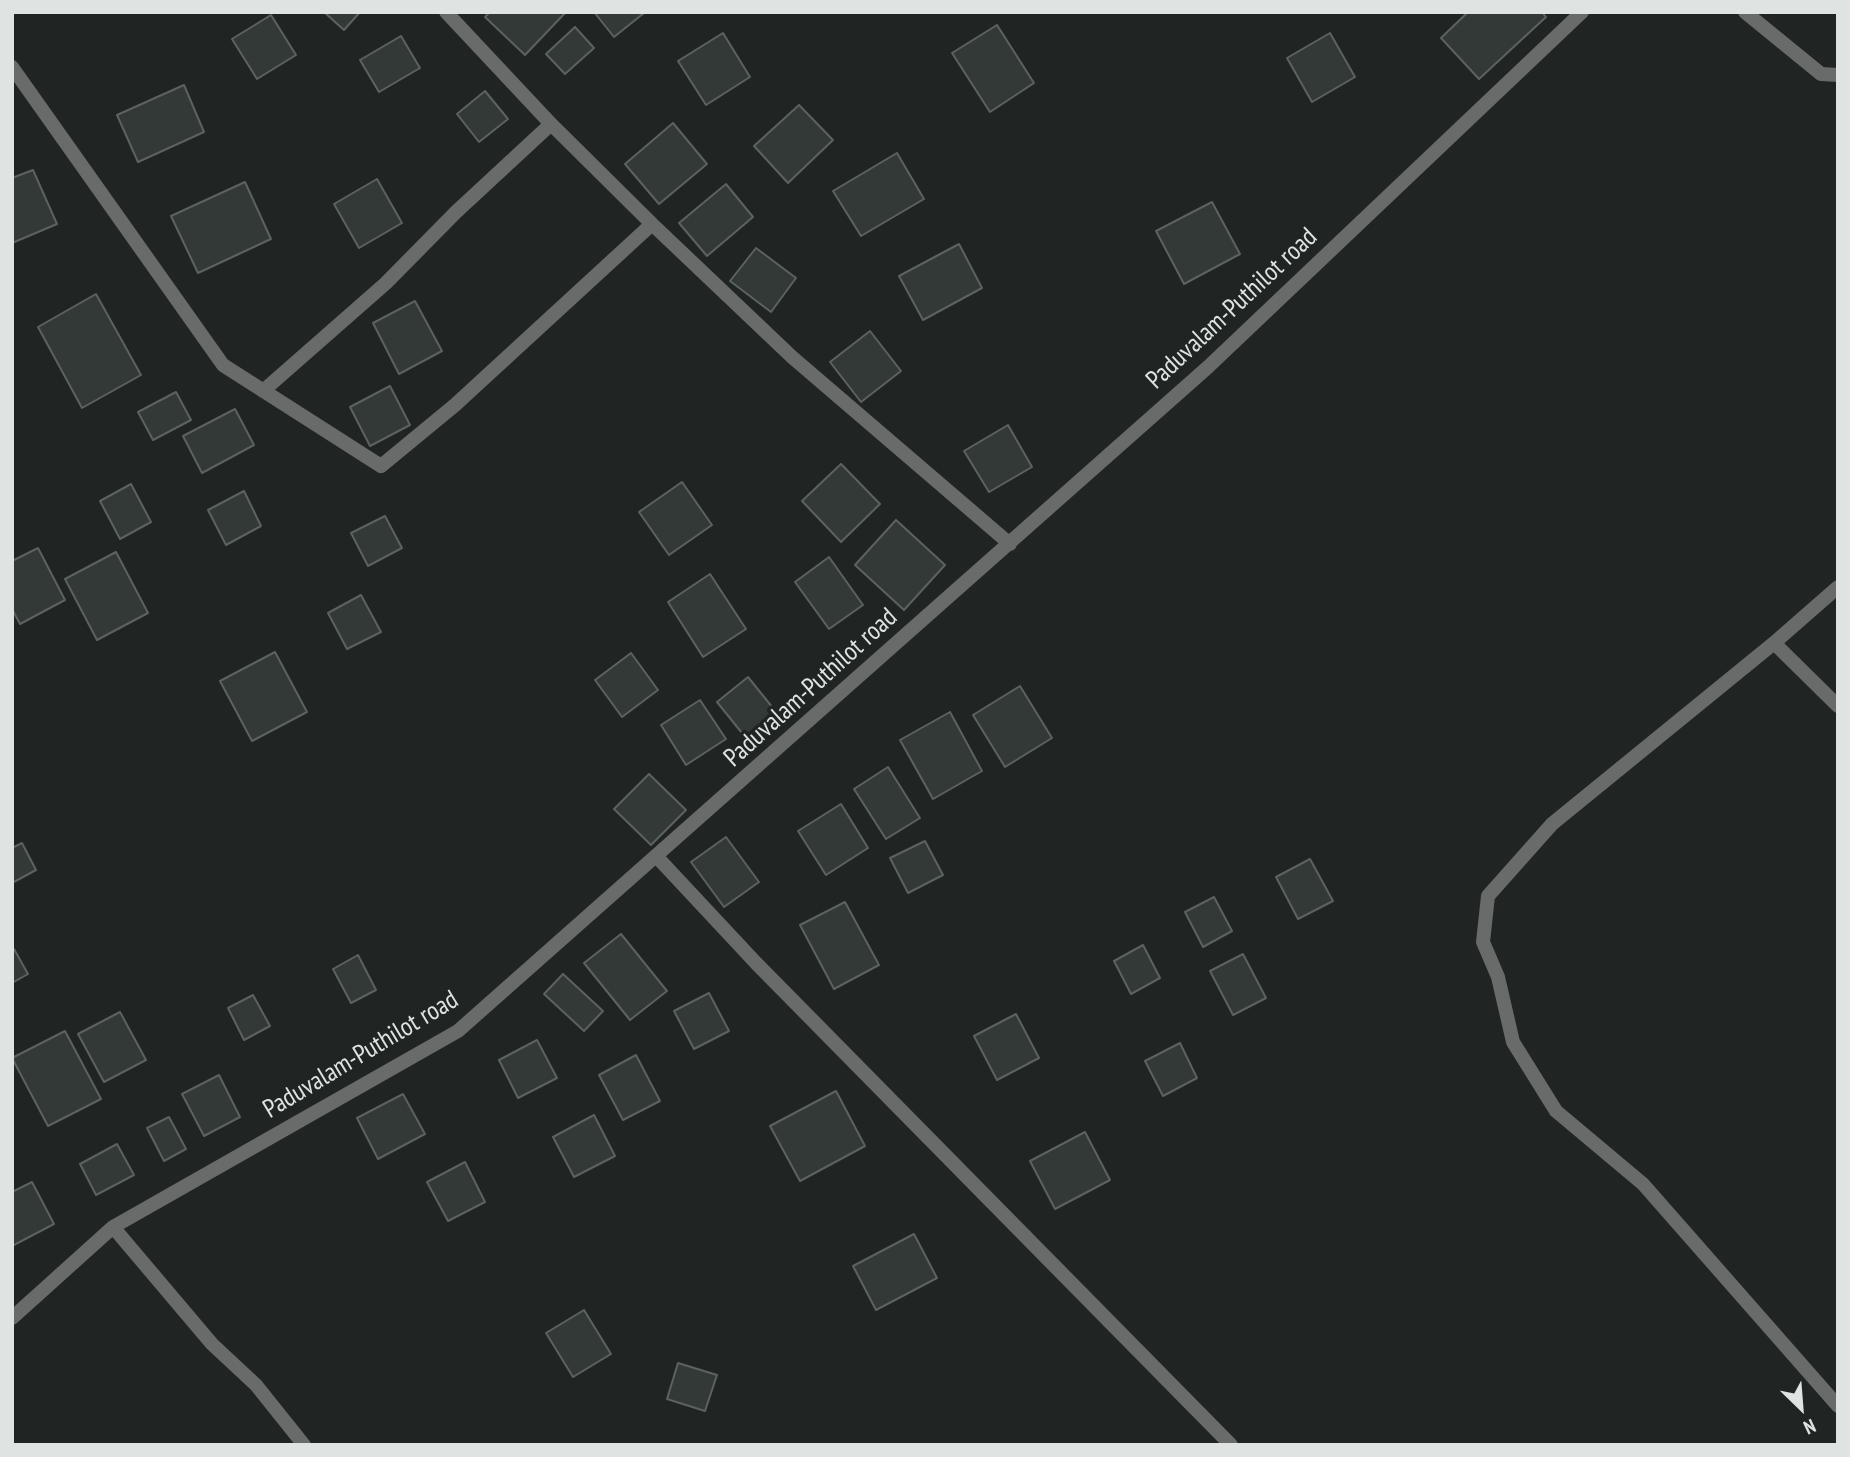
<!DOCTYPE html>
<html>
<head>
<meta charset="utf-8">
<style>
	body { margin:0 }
	#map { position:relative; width:1850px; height:1457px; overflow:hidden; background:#202524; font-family:"PT Sans Narrow",sans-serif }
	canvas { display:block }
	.frame { position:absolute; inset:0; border:14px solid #dfe3e2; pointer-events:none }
	.north { position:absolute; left:1766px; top:1373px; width:70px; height:70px; -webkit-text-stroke:5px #202524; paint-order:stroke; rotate:155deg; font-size:19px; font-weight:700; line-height:28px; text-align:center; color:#dfe3e2 }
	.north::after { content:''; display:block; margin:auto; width:24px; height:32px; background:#dfe3e2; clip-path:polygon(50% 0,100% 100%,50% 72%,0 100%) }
</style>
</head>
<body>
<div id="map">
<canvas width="1850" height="1457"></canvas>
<div class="frame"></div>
<div class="north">N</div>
</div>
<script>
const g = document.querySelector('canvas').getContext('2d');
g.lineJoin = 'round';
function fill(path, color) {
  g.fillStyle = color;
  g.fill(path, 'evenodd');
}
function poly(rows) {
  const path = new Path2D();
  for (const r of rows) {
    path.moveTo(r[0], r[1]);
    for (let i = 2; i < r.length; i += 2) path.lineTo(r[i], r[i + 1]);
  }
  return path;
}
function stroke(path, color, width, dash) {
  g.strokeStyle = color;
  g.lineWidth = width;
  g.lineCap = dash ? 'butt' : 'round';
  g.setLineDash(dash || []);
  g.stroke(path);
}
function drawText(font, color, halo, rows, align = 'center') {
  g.font = font + ' "PT Sans Narrow",sans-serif';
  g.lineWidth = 7;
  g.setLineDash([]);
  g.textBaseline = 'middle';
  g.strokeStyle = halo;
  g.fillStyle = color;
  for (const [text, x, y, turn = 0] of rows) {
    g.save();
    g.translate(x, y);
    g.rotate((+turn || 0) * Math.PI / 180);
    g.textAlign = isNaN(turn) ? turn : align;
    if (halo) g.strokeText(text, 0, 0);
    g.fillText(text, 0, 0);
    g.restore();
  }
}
const building = poly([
	[324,12,360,12,344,30,324,12],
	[490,12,566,12,525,55,485,17,490,12],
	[594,12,644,12,644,13,614,37,594,12],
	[1468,12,1542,12,1546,17,1479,79,1441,38,1468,12],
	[271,15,296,55,257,79,232,39,271,15],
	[997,25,1034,83,990,112,952,53,997,25],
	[575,27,594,48,565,74,546,54,575,27],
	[723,33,750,77,706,105,678,61,723,33],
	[1330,33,1355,77,1312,102,1287,58,1330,33],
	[401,36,420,68,379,92,360,60,401,36],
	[184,85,204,132,138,162,117,115,184,85],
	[485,91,508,119,479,142,457,114,485,91],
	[799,105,833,140,788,183,754,146,799,105],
	[673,123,707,164,659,204,625,164,673,123],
	[897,153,924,199,861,236,833,191,897,153],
	[33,170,57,224,12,243,12,178,33,170],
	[377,179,402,223,359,248,334,204,377,179],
	[245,182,271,239,198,273,171,216,245,182],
	[726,184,753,217,707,256,679,223,726,184],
	[1212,202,1240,254,1184,284,1156,231,1212,202],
	[959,244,982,288,923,320,899,276,959,244],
	[756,248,796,278,771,312,730,281,756,248],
	[96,294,141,375,82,408,38,327,96,294],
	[415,301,442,351,399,374,373,323,415,301],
	[870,331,901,371,861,402,830,362,870,331],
	[390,386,410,425,370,446,350,407,390,386],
	[176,392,191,420,153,440,138,412,176,392],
	[235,409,254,445,202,473,183,436,235,409],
	[1008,425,1032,467,989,492,964,451,1008,425],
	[841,464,880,504,841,542,802,501,841,464],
	[682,482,712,525,669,555,639,512,682,482],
	[131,484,151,522,120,539,100,501,131,484],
	[244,491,261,526,226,545,208,510,244,491],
	[385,516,402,548,368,566,351,533,385,516],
	[896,520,945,565,904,610,855,565,896,520],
	[38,548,65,600,20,624,12,609,12,561,38,548],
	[116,552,148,613,97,640,65,579,116,552],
	[829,557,863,605,829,629,795,582,829,557],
	[710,574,746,629,703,657,668,602,710,574],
	[361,595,381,632,347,649,328,613,361,595],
	[275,652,307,712,252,741,220,681,275,652],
	[631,653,658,690,622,717,595,680,631,653],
	[748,677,781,718,750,743,717,702,748,677],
	[1020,686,1052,738,1005,767,973,715,1020,686],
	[700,700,726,739,686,765,661,725,700,700],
	[950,712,982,771,933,799,900,740,950,712],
	[888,767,920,818,886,839,854,789,888,767],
	[649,774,686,810,651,845,614,809,649,774],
	[841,804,868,848,826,875,798,831,841,804],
	[726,837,759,882,724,907,691,862,726,837],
	[925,841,943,875,908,893,890,858,925,841],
	[22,843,36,870,12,883,12,848,22,843],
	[1310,859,1333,901,1298,919,1276,877,1310,859],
	[1214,897,1232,931,1203,947,1185,912,1214,897],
	[845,902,879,965,834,989,800,925,845,902],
	[621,934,667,991,630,1020,584,963,621,934],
	[1143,945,1160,978,1131,994,1114,961,1143,945],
	[14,949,28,974,12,983,12,950,14,949],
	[1243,954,1266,998,1233,1015,1210,971,1243,954],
	[358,955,376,990,351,1003,333,969,358,955],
	[563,974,603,1011,584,1031,544,994,563,974],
	[709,993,729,1031,694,1049,674,1011,709,993],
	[253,995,270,1026,244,1040,228,1008,253,995],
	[120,1012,146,1060,104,1082,78,1034,120,1012],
	[1016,1014,1039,1058,997,1080,974,1036,1016,1014],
	[65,1031,101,1099,48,1126,12,1058,65,1031],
	[537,1040,557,1078,518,1098,499,1060,537,1040],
	[1180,1043,1197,1078,1163,1096,1145,1061,1180,1043],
	[636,1055,660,1101,623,1120,599,1075,636,1055],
	[219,1075,240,1117,204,1136,182,1094,219,1075],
	[836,1091,865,1146,800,1181,770,1126,836,1091],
	[403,1094,425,1134,378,1159,357,1118,403,1094],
	[594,1115,615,1156,574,1177,553,1137,594,1115],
	[169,1117,186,1149,164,1161,147,1128,169,1117],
	[1085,1132,1110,1180,1055,1209,1030,1161,1085,1132],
	[117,1144,134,1175,96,1195,80,1164,117,1144],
	[465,1162,485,1202,448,1221,427,1182,465,1162],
	[32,1182,54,1224,12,1246,12,1192,32,1182],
	[914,1234,937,1278,876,1310,853,1266,914,1234],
	[584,1310,611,1354,573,1377,546,1333,584,1310],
	[678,1363,717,1375,705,1411,667,1399,678,1363]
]);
const minor = poly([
	[446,12,551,124,652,224],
	[1745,12,1821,74,1838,75],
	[12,67,223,365,381,466,455,405,652,224,792,357,1010,544],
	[263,391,386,283,456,212,551,124],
	[1838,587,1774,643,1838,706],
	[1774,643,1552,824,1488,896,1483,942,1498,977,1513,1042,1556,1111,1643,1184,1838,1406],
	[657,857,756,963,1231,1445],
	[113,1227,212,1344,256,1385,304,1445],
	[12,1318,113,1227,458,1031,1208,367,1582,12]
]);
const streetNames = [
	["Paduvalam-Puthilot road",1232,309,-43],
	["Paduvalam-Puthilot road",811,688,-42],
	["Paduvalam-Puthilot road",361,1055,-31]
];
fill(building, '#333937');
stroke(building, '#5b625f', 2);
stroke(minor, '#686b6a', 14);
drawText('26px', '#dfe3e2', '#202524', streetNames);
</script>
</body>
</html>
